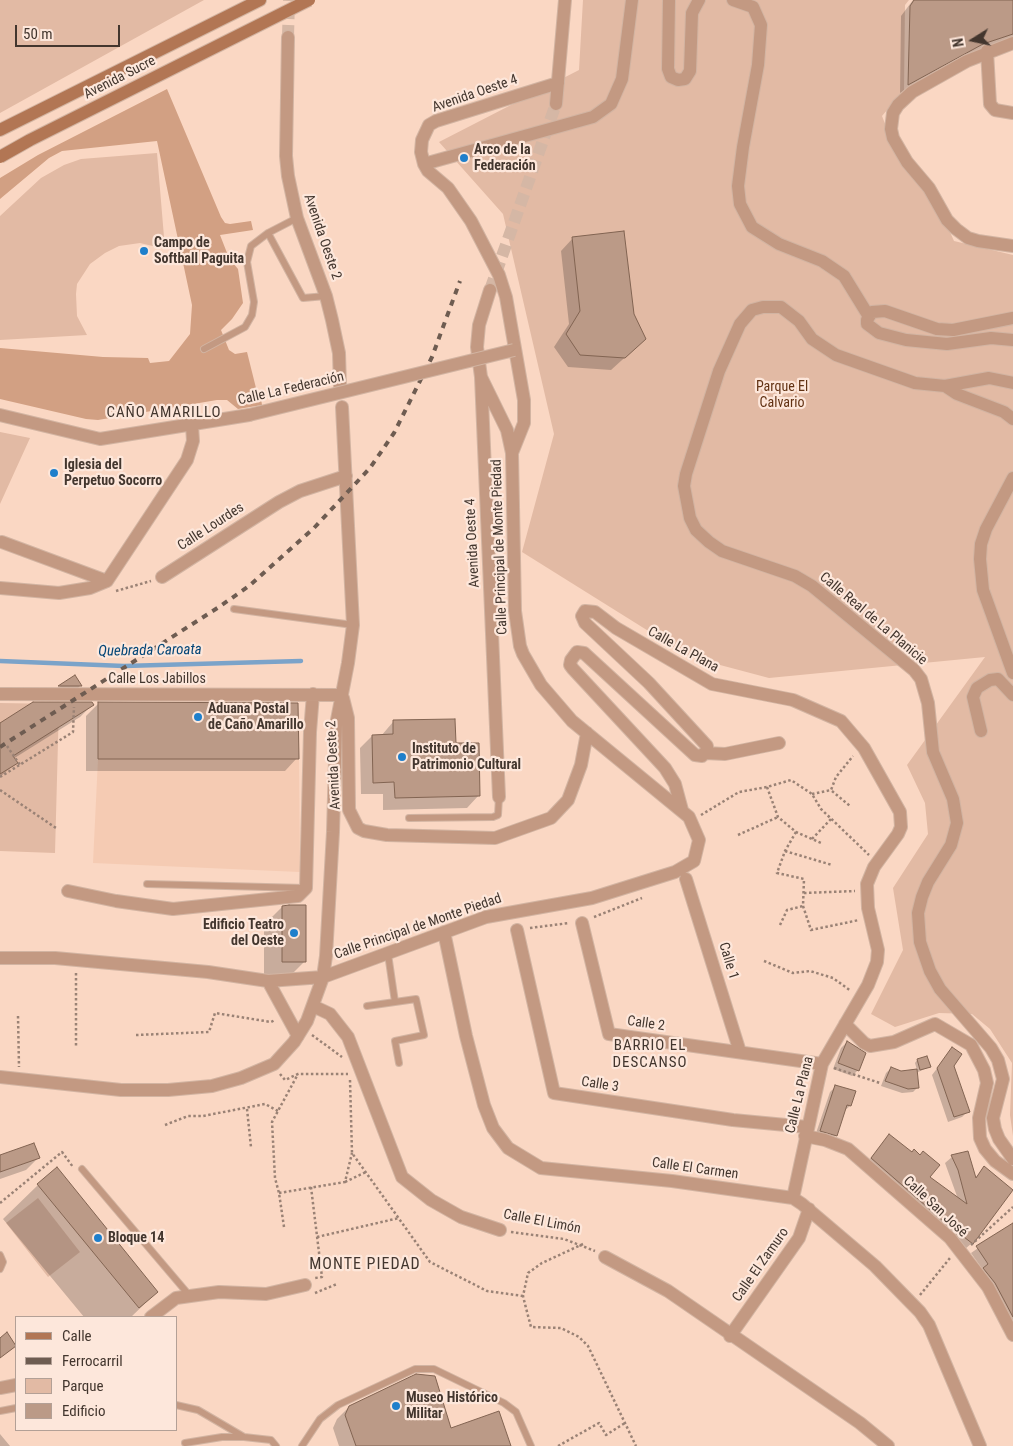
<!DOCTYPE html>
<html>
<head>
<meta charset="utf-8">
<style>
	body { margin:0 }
	#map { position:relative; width:1013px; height:1446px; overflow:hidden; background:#fad7c3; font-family:"Roboto Condensed",sans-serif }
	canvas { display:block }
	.legend { position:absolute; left:15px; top:1316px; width:162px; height:115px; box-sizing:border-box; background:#fde7db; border:1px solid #b3a096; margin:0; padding:6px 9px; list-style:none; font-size:15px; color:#43362e }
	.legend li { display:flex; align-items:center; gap:10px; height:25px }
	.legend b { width:25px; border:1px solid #b3a096 }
	.north { position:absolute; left:948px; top:15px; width:50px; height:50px; -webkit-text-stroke:4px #fde7db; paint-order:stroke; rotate:260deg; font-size:14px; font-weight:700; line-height:20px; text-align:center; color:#43362e }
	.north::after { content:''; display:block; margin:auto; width:18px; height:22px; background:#43362e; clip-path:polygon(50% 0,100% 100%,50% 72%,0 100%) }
	.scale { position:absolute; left:15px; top:25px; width:105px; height:22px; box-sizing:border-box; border:2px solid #43362e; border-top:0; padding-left:6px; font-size:15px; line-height:18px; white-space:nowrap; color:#43362e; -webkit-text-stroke:4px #fde7db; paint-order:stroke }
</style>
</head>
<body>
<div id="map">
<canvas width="1013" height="1446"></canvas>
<ul class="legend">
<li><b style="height:6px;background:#b27654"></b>Calle</li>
<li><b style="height:6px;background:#6e5c51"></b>Ferrocarril</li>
<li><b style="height:14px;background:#e2baa4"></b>Parque</li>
<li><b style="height:14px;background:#bb9a87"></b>Edificio</li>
</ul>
<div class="north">N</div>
<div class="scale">50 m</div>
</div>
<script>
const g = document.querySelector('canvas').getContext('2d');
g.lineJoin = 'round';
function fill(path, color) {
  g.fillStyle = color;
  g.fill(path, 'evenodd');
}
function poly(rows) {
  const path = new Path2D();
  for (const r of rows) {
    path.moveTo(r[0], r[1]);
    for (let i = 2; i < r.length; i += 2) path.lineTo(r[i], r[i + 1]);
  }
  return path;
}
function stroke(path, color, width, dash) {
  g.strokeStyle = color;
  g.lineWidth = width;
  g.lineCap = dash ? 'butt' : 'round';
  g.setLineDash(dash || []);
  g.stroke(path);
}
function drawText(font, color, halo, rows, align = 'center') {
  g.font = font + ' "Roboto Condensed",sans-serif';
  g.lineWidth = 4.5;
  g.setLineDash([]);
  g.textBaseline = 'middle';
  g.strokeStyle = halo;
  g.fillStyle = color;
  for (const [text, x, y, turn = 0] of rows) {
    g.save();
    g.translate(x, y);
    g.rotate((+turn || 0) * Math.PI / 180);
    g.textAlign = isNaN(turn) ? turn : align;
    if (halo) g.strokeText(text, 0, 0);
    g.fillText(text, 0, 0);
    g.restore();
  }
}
const built = poly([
	[98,759,299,759,300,872,93,863]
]);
const green = poly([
	[0,0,204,0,0,113],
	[583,0,909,0,905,5,904,90,882,116,896,152,929,185,954,241,1013,255,1013,1136,1010,1115,1012,1063,990,1029,972,1014,939,1013,895,1027,871,1014,903,950,893,888,928,834,925,803,907,765,985,657,769,678,690,657,522,552,554,434,503,214,439,142,579,70],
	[157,153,165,249,140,243,119,246,105,253,90,264,77,284,76,294,77,316,87,335,0,340,0,216,41,178,64,165,81,159],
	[0,432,30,438,0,504],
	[0,703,59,704,55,853,0,851],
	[38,1198,80,1252,48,1277,6,1223]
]);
const forest = poly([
	[167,89,221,217,225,223,230,224,251,221,253,230,220,235,229,258,232,258,233,263,238,269,243,303,232,319,221,330,229,350,235,354,247,352,257,392,260,392,262,405,238,409,227,400,217,400,98,420,86,419,0,399,0,348,103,357,148,358,150,363,169,361,190,334,192,305,157,141,62,151,49,158,0,199,0,178,38,155]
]);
const shadow = poly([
	[913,0,1013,0,1013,39,973,53,900,93,901,16],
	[573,238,632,351,611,370,568,367,554,347,569,324,561,251],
	[75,677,80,686,68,698,48,698,59,687],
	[98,704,297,758,285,771,86,771,86,716],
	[92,705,80,717,13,759,16,763,0,777,0,724],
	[393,722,455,744,479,795,467,808,383,810,383,794,361,794,360,748,372,736,381,736],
	[282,907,305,961,287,979,264,979,264,925],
	[847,1042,858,1070,852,1076,833,1069,841,1048],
	[952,1049,953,1065,968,1111,962,1117,948,1122,932,1075],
	[917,1060,929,1067,916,1073,918,1087,913,1092,902,1093,881,1086,886,1073,891,1068,901,1072,917,1070,915,1063],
	[836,1086,850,1106,844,1111,835,1135,830,1141,815,1136,830,1092],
	[883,1143,958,1199,945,1163,952,1157,975,1178,984,1168,972,1243,965,1249,865,1165],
	[0,1156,38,1158,26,1170,0,1179],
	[38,1185,157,1292,131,1317,84,1317,3,1219],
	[1013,1224,1013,1333,979,1274,983,1270,971,1253],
	[416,1375,434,1376,450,1430,510,1446,339,1446,333,1428,337,1419,349,1407],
	[0,1434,10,1446,0,1446]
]);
const stream = poly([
	[0,661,124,666,301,661]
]);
const building = poly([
	[914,0,1013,0,1013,34,983,44,908,85,910,6,914,0],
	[624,231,634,314,646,339,625,358,580,355,566,334,580,311,572,237,624,231],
	[75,675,82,686,58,686,75,675],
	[33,702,92,702,94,705,13,756,18,763,0,774,0,723,33,702],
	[98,702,298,703,299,759,98,759,98,702],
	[455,719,456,743,479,743,480,796,395,798,394,782,373,783,372,735,393,734,393,720,455,719],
	[289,905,306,905,306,962,282,962,282,906,289,905],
	[847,1041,866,1053,859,1071,838,1063,847,1041],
	[952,1047,962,1054,954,1066,970,1112,954,1117,937,1068,952,1047],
	[927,1056,931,1067,920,1070,917,1059,927,1056],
	[891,1067,901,1071,917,1069,919,1088,908,1089,885,1081,891,1067],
	[835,1085,856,1091,851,1106,847,1105,837,1136,820,1131,835,1085],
	[889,1134,912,1152,914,1149,920,1155,923,1151,940,1165,930,1177,967,1204,958,1170,951,1155,968,1151,976,1178,984,1166,1013,1190,973,1244,942,1220,871,1158,889,1134],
	[34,1143,40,1158,0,1172,0,1155,34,1143],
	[57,1167,158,1292,139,1308,37,1184,57,1167],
	[1013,1223,1013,1317,995,1283,983,1268,988,1264,976,1246,1013,1223],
	[7,1332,16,1346,0,1358,0,1338,7,1332],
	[416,1374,435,1376,451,1428,499,1411,511,1446,356,1446,345,1415,349,1406,416,1374]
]);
const minorTunnel = poly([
	[288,37,289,0],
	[490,290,556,104]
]);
const path = poly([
	[116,591,151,581],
	[7,746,20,765],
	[0,777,73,732,74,707],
	[767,787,778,817,796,832,821,843],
	[0,790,56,828],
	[832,791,850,806],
	[812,794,831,790,836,777,853,756],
	[701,815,739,792,767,787,791,780,812,794,821,809,869,855],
	[796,832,785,851,777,873,804,879,803,906,811,930,859,920],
	[738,835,778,817],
	[812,839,831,819],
	[785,851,832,865],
	[804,893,855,891],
	[594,917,642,898],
	[780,925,787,910,803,906],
	[530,928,569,923],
	[764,961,793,973,810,971,833,978,851,991],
	[76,973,76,1046],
	[18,1016,19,1067],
	[136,1035,209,1032,215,1013,271,1022,275,1020],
	[312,1035,342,1057],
	[834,1068,880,1083],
	[280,1074,285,1080,298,1074,348,1074],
	[350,1080,352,1153,430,1262,487,1291,523,1296],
	[247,1109,251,1147],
	[165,1125,188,1116,203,1116,265,1104,278,1111],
	[345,1182,366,1172],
	[311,1187,322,1277,315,1278],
	[279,1193,345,1182,352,1153],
	[0,1203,62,1152,73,1167],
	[284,1227,279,1193,275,1178,272,1122,298,1074],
	[511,1232,564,1239,595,1251],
	[317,1237,399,1218],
	[583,1244,542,1263,528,1273,523,1296,526,1308,531,1327,561,1328,579,1337,588,1346,636,1446],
	[971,1245,1013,1207],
	[315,1293,337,1284],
	[920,1295,950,1258],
	[558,1446,599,1423,606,1435,625,1423]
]);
const service = poly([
	[297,218,268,233,303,298,326,296],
	[204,349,245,327,252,315,254,302,247,262,251,246,268,233],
	[234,609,353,625],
	[409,818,493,817,498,815,499,797],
	[147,884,305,888],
	[388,954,395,1002],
	[367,1006,416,999,424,1035,395,1041,399,1063],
	[82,1169,189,1295],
	[0,1255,3,1262,0,1269],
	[176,1405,198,1410,244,1437,271,1440,276,1446],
	[0,1411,16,1408],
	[185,1443,222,1437,243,1437],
	[302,1446,320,1419,338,1405,415,1369,434,1369,504,1403,516,1412,531,1446]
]);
const minor = poly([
	[669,0,668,69,671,77,678,80,685,79,690,71,692,13,699,0],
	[733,0,753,7,761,25,758,65,743,147,738,186,740,204,752,227,779,244,822,261,844,276,868,315],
	[288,37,286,156,288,176,297,218,326,296,332,320,339,353,340,386],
	[1013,43,967,61,912,92,898,105,893,113,891,129,893,138,907,162,929,188,947,220,956,229,968,238,978,241,1013,246],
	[987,51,990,104,995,110,1013,113],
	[556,104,565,0],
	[424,164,593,117,611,104,622,79,632,0],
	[490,290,479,325,477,347,481,377,499,797],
	[1013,318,953,330,937,329,885,311,872,312,867,320,867,324,879,333,906,340,947,344,991,338,1013,340],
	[1013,383,989,378,945,386,915,383,836,355,812,339,799,321,781,307,763,307,752,310,740,324,719,371,686,474,684,486,690,518,696,530,709,542,722,551,795,576,812,586,914,670,921,679,928,703,933,752,953,799,957,823,951,845,928,882,922,897,918,913,920,942,930,971,940,989,991,1048,998,1060,1003,1079,993,1118,995,1129,999,1139,1013,1159],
	[945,386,957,394,1004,412,1013,419],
	[0,415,100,439,249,415],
	[512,453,524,423,524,400,506,297,499,275,471,221,448,188,428,171,424,164,421,152,422,140,429,125,436,121,558,83],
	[1013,478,986,529,981,544,980,559,983,590,1013,673],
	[2,542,107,581],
	[162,577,279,502,300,491,346,476],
	[0,588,59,593,90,588,107,581,187,460,193,441,192,425],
	[0,694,342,695],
	[343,698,348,718,349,810,358,828,364,831,387,835,495,838,551,818,568,800,581,765,587,733],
	[981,731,973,697,977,688,990,680,998,679,1013,695],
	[705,753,725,754,779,743],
	[682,810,675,784,665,768,573,669,570,665,571,660,577,652,584,653,695,755,702,756,707,750,707,746,649,683,585,623,582,616,585,611,595,612,616,628,712,684,793,700,841,721,864,748,900,812,901,827,898,834,874,867,867,884,868,908,878,950,877,962,868,985,822,1064,793,1198],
	[686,879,740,1052],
	[68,891,116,901,173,909,298,896,306,888,310,732,313,694],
	[582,923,609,1034,822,1064],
	[517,930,554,1093,733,1120,807,1127],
	[444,932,466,1036,484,1105,493,1128,508,1148,541,1168,672,1181,793,1198,802,1204,875,1266,920,1312,929,1325,980,1446],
	[0,958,55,958,208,972,268,981,323,977,486,917,592,898,675,872,694,861,699,840,689,817,572,721,541,685,523,654,520,646,515,611,512,453,507,430,481,377],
	[268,981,298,1036],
	[313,1006,330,1014,348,1037,402,1177,431,1200,461,1217,500,1230],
	[845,1024,864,1043,870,1046,894,1042,935,1024,971,1045,984,1070,987,1083,979,1118,980,1138,985,1149,995,1161,1013,1174],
	[0,1077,121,1090,168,1090,212,1086,241,1078,274,1064,294,1042,307,1021,323,977,326,956,333,832,336,725,348,663,353,625,342,407],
	[805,1136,825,1140,848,1149,950,1238,988,1287,1013,1335],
	[605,1257,668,1291,860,1423,888,1446],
	[151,1317,176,1298,219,1292,266,1294,305,1285],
	[730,1336,799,1238,809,1209],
	[0,1388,16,1385]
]);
const secondary = poly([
	[0,130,260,0]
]);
const rail = poly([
	[0,747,219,607,249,586,314,528,370,468,394,433,432,357,460,281]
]);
const minorBridge = poly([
	[249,415,514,350]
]);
const secondaryBridge = poly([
	[0,157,30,140,309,0]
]);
const markers = [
	[464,158,5,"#1f7fcb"],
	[144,251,5,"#1f7fcb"],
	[54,473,5,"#1f7fcb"],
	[198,717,5,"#1f7fcb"],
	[402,757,5,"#1f7fcb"],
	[294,933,5,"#1f7fcb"],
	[98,1238,5,"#1f7fcb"],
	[396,1406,5,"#1f7fcb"]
];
const streetNames = [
	["Avenida Sucre",120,78,-27],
	["Avenida Oeste 4",475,94,-19],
	["Avenida Oeste 2",322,237,71],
	["Calle La Federación",291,389,-13],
	["Calle Lourdes",211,527,-33],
	["Avenida Oeste 4",473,543,-93],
	["Calle Principal de Monte Piedad",500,547,-92],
	["Calle Real de La Planicie",873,619,40],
	["Calle La Plana",683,650,29],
	["Calle Los Jabillos",157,679],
	["Avenida Oeste 2",334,765,-93],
	["Calle Principal de Monte Piedad",418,927,-19],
	["Calle 1",728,961,73],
	["Calle 2",646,1024,8],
	["Calle 3",600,1085,9],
	["Calle La Plana",800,1095,-76],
	["Calle El Carmen",695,1169,8],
	["Calle San José",935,1207,43],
	["Calle El Limón",542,1222,11],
	["Calle El Zamuro",761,1265,-55]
];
const poiNames = [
	["Arco de la",474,150],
	["Federación",474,166],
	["Campo de",154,243],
	["Softball Paguita",154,259],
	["Iglesia del",64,465],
	["Perpetuo Socorro",64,481],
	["Aduana Postal",208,709],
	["de Caño Amarillo",208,725],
	["Instituto de",412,749],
	["Patrimonio Cultural",412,765],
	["Edificio Teatro",284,925,"right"],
	["del Oeste",284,941,"right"],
	["Bloque 14",108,1238],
	["Museo Histórico",406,1398],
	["Militar",406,1414]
];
const parkNames = [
	["Parque El",782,387],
	["Calvario",782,403]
];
const neighbourhoodNames = [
	["CAÑO AMARILLO",164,413],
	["BARRIO EL",650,1046],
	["DESCANSO",650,1063]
];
const waterNames = [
	["Quebrada Caroata",150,651,-1]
];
const quarterNames = [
	["MONTE PIEDAD",365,1265]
];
fill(built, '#f5cbb3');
fill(green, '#e2baa4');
fill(forest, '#d2a083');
fill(shadow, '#0003');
stroke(stream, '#7ba3c9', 4.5);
fill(building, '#bb9a87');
stroke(building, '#826452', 1);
stroke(minorTunnel, '#d5b7a5', 12, [12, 6]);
stroke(service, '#d2b4a2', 8);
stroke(minor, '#d2b4a2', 14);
stroke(secondary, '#d2b4a2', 14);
stroke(path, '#9a8275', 2.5, [2.5, 2.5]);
stroke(service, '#c39982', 6);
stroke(minor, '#c39982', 12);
stroke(secondary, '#b27654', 12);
stroke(rail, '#6e5c51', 4, [6, 6]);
stroke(minorBridge, '#d2b4a2', 14, []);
stroke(secondaryBridge, '#d2b4a2', 14, []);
stroke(minorBridge, '#c39982', 12);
stroke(secondaryBridge, '#b27654', 12);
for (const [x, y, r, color] of markers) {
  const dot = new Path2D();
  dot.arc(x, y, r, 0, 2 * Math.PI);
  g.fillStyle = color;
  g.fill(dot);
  stroke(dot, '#fde7db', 2);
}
drawText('14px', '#43362e', '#fde7db', streetNames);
drawText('bold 14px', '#43362e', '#fde7db', poiNames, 'left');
drawText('14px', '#623213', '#fde7db', parkNames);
g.letterSpacing = '1px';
drawText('15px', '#43362e', '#fde7db', neighbourhoodNames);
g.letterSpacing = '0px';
drawText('italic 15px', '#044677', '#fde7db', waterNames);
g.letterSpacing = '1px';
drawText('16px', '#43362e', '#fde7db', quarterNames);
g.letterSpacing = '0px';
</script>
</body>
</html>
